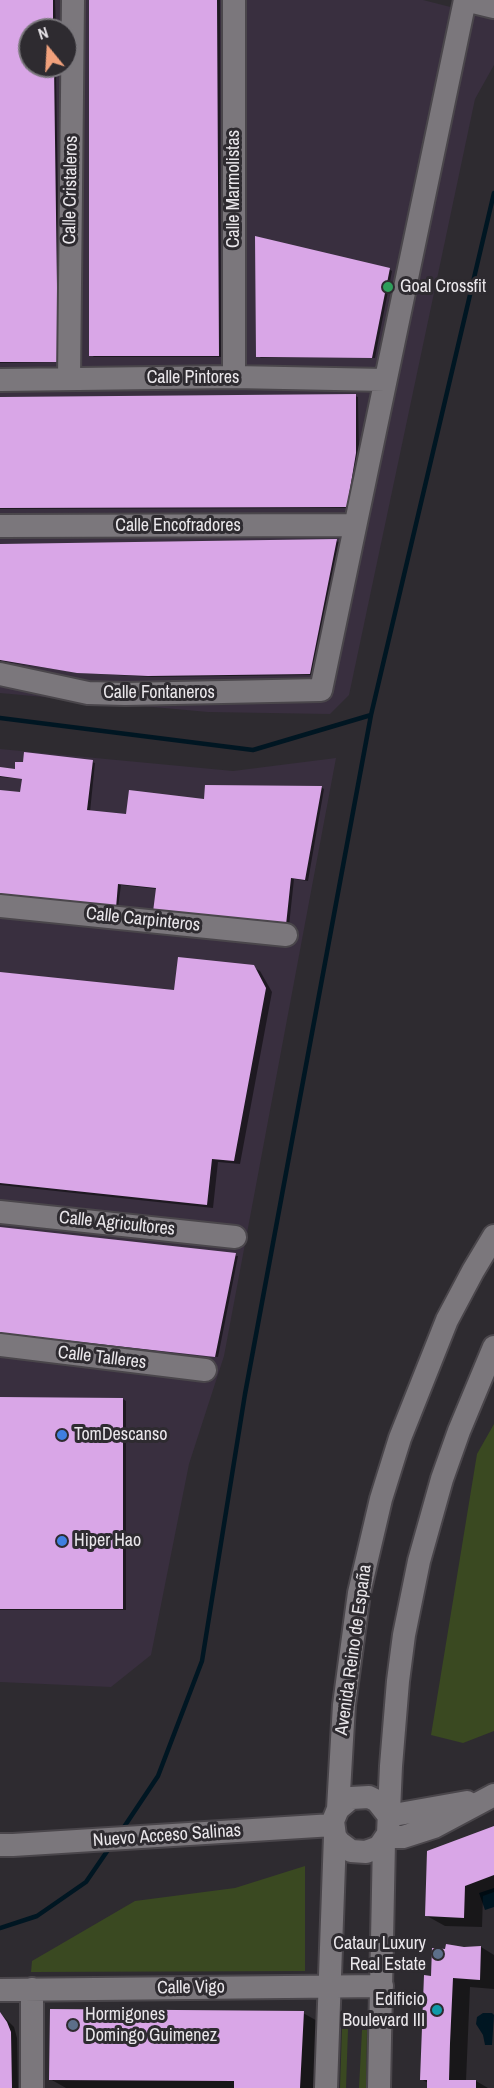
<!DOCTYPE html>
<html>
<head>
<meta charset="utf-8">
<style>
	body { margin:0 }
	#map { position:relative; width:494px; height:2088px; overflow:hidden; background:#2e2b30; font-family:"Archivo Narrow",sans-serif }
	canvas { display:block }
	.north { position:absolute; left:18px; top:18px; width:60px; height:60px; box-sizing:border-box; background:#2e2b30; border:2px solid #79767b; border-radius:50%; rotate:342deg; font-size:16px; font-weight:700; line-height:24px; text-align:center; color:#eae7eb }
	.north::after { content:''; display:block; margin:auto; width:21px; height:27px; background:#f1a17c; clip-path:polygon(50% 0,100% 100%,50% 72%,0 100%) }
</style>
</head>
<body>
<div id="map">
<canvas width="494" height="2088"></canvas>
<div class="north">N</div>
</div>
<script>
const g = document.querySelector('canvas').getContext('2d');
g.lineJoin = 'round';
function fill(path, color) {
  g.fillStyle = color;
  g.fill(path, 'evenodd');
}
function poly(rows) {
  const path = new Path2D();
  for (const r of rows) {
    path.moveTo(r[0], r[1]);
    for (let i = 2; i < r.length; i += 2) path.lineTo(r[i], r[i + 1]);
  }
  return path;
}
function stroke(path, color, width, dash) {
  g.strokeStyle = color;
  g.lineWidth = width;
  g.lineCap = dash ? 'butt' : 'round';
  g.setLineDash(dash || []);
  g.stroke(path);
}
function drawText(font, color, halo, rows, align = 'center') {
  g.font = font + ' "Archivo Narrow",sans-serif';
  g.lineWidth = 6;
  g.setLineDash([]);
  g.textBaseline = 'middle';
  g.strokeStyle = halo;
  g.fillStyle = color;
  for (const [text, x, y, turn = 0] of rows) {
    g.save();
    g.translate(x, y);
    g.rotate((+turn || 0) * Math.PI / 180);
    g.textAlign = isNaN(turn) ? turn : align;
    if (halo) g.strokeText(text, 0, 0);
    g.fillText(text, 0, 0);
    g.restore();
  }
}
const industrial = poly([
	[0,0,423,0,494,18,494,65,475,99,349,695,330,714,208,712,0,693],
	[30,30,66,30,66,66,30,66],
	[0,749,233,771,336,758,224,1356,189,1464,151,1655,111,1687,0,1682]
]);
const green = poly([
	[494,1424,494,1731,463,1743,431,1735,477,1454],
	[305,1866,305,1971,31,1972,32,1961,135,1901,235,1888],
	[342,2029,348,2029,346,2088,340,2088],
	[362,2030,367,2030,366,2088,359,2088]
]);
const water = poly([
	[494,1888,494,1907,485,1910,479,1893],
	[483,2013,492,2013,494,2015,492,2045,485,2045,483,2035,476,2024,477,2017]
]);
const shadow = poly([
	[0,0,55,0,56,30,30,30,30,66,56,66,60,362,0,363],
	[90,0,220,0,221,357,94,357,91,355],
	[389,269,392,271,375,358,261,358,258,356],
	[355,396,358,397,359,455,349,508,0,509,0,399],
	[336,541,339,542,313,675,152,677,81,673,0,661,0,545],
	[92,762,95,763,90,812,127,816,205,800,321,787,324,789,308,881,294,879,289,926,157,889,121,885,118,908,0,896,0,792,21,794,23,779,0,777,0,769,16,771],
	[253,967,260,971,272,992,240,1164,218,1162,213,1208,0,1185,0,974,176,992],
	[0,1228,238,1256,218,1357,0,1334],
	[0,1399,123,1399,126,1401,126,1610,0,1610],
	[494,1828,494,1892,483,1896,482,1927,445,1926,427,1916],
	[481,1947,494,1955,494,1989,470,1987,466,2081,476,2081,488,2088,428,2088,428,2083,421,2079,432,1977,464,1948],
	[0,2013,14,2027,17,2038,18,2088,0,2088],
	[303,2013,321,2023,318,2088,66,2088,50,2079]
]);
const stream = poly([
	[0,718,253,750,371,715],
	[122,1830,158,1776,202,1661,245,1394,371,715,494,193],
	[0,1928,37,1916,86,1882,110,1847]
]);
const building = poly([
	[0,0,53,0,53,30,30,30,30,66,54,66,58,362,0,362],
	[89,0,217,0,219,356,89,356],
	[255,236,390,268,372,358,256,357],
	[356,394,356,453,347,507,0,508,0,397],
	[337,539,310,674,148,676,77,673,0,660,0,544],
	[24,752,93,760,87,810,126,814,129,790,204,799,205,785,322,786,305,880,291,878,286,925,153,912,156,888,118,884,116,908,0,896,0,790,20,792,22,779,0,776,0,767,15,769,15,762,23,762],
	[178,957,254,965,266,988,234,1161,212,1159,207,1205,0,1183,0,972,174,990],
	[0,1227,236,1253,215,1357,0,1333],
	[0,1397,123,1398,123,1609,0,1609],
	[494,1826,494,1875,465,1886,464,1918,425,1916,427,1851],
	[446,1944,464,1947,481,1946,480,1980,453,1978,450,2043,449,2080,476,2080,476,2088,427,2088,427,2080,420,2080,424,1975,431,1976,432,1948,445,1949],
	[50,2009,304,2011,300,2088,234,2088,234,2081,49,2080],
	[0,2012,7,2022,11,2032,12,2088,0,2088]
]);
const minor = poly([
	[465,0,494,7],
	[234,377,234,0],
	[69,379,73,0],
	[0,380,234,377,385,380],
	[0,526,355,525],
	[0,674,88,693,125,694,321,690,465,0],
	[0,906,286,935],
	[0,1212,235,1237],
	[0,1345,205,1370],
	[338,1809,351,1798,369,1797,377,1801,388,1815],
	[388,1816,467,1802],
	[335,1836,339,1842,351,1851,366,1852,379,1847,388,1834,391,1766,398,1681,404,1635,419,1561,442,1479,459,1431,494,1347],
	[387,1837,403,1837,434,1827,494,1795],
	[0,1845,13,1845,333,1825],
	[32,1989,32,2088],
	[0,1990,382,1986],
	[326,2088,335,1836,333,1821,338,1809,344,1705,359,1593,381,1499,400,1438,447,1320,473,1271,494,1236],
	[379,2088,384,1841]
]);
const markers = [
	[388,287,6,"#2e9e5b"],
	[62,1435,6,"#3f7fe0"],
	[62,1541,6,"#3f7fe0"],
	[438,1954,6,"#5c6f8a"],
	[437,2010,6,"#0f9aa8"],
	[73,2025,6,"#5c6f8a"]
];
const streetNames = [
	["Calle Marmolistas",234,189,-90],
	["Calle Cristaleros",71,190,-89],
	["Calle Pintores",193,378],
	["Calle Encofradores",178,526],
	["Calle Fontaneros",159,693],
	["Calle Carpinteros",143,920,6],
	["Calle Agricultores",117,1224,6],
	["Calle Talleres",102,1358,7],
	["Avenida Reino de España",354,1650,-82],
	["Nuevo Acceso Salinas",167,1836,-4],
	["Calle Vigo",191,1988,-1]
];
const poiNames = [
	["Goal Crossfit",400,287],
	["TomDescanso",74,1435],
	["Hiper Hao",74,1541],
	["Cataur Luxury",426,1944,"right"],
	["Real Estate",426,1965,"right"],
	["Edificio",425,2000,"right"],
	["Boulevard III",425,2021,"right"],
	["Hormigones",85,2015],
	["Domingo Guimenez",85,2036]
];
fill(industrial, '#392f3f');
fill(green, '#3a4921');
fill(water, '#001622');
fill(shadow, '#0007');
stroke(stream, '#001622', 4.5);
fill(building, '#d9a6e7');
stroke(minor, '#4a464b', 26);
stroke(minor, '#7b777c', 22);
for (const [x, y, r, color] of markers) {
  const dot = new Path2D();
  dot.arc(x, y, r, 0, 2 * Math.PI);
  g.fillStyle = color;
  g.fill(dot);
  stroke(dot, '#2e2b30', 2);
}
drawText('18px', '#eae7eb', '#2e2b30', streetNames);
drawText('18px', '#eae7eb', '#2e2b30', poiNames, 'left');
</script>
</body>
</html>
